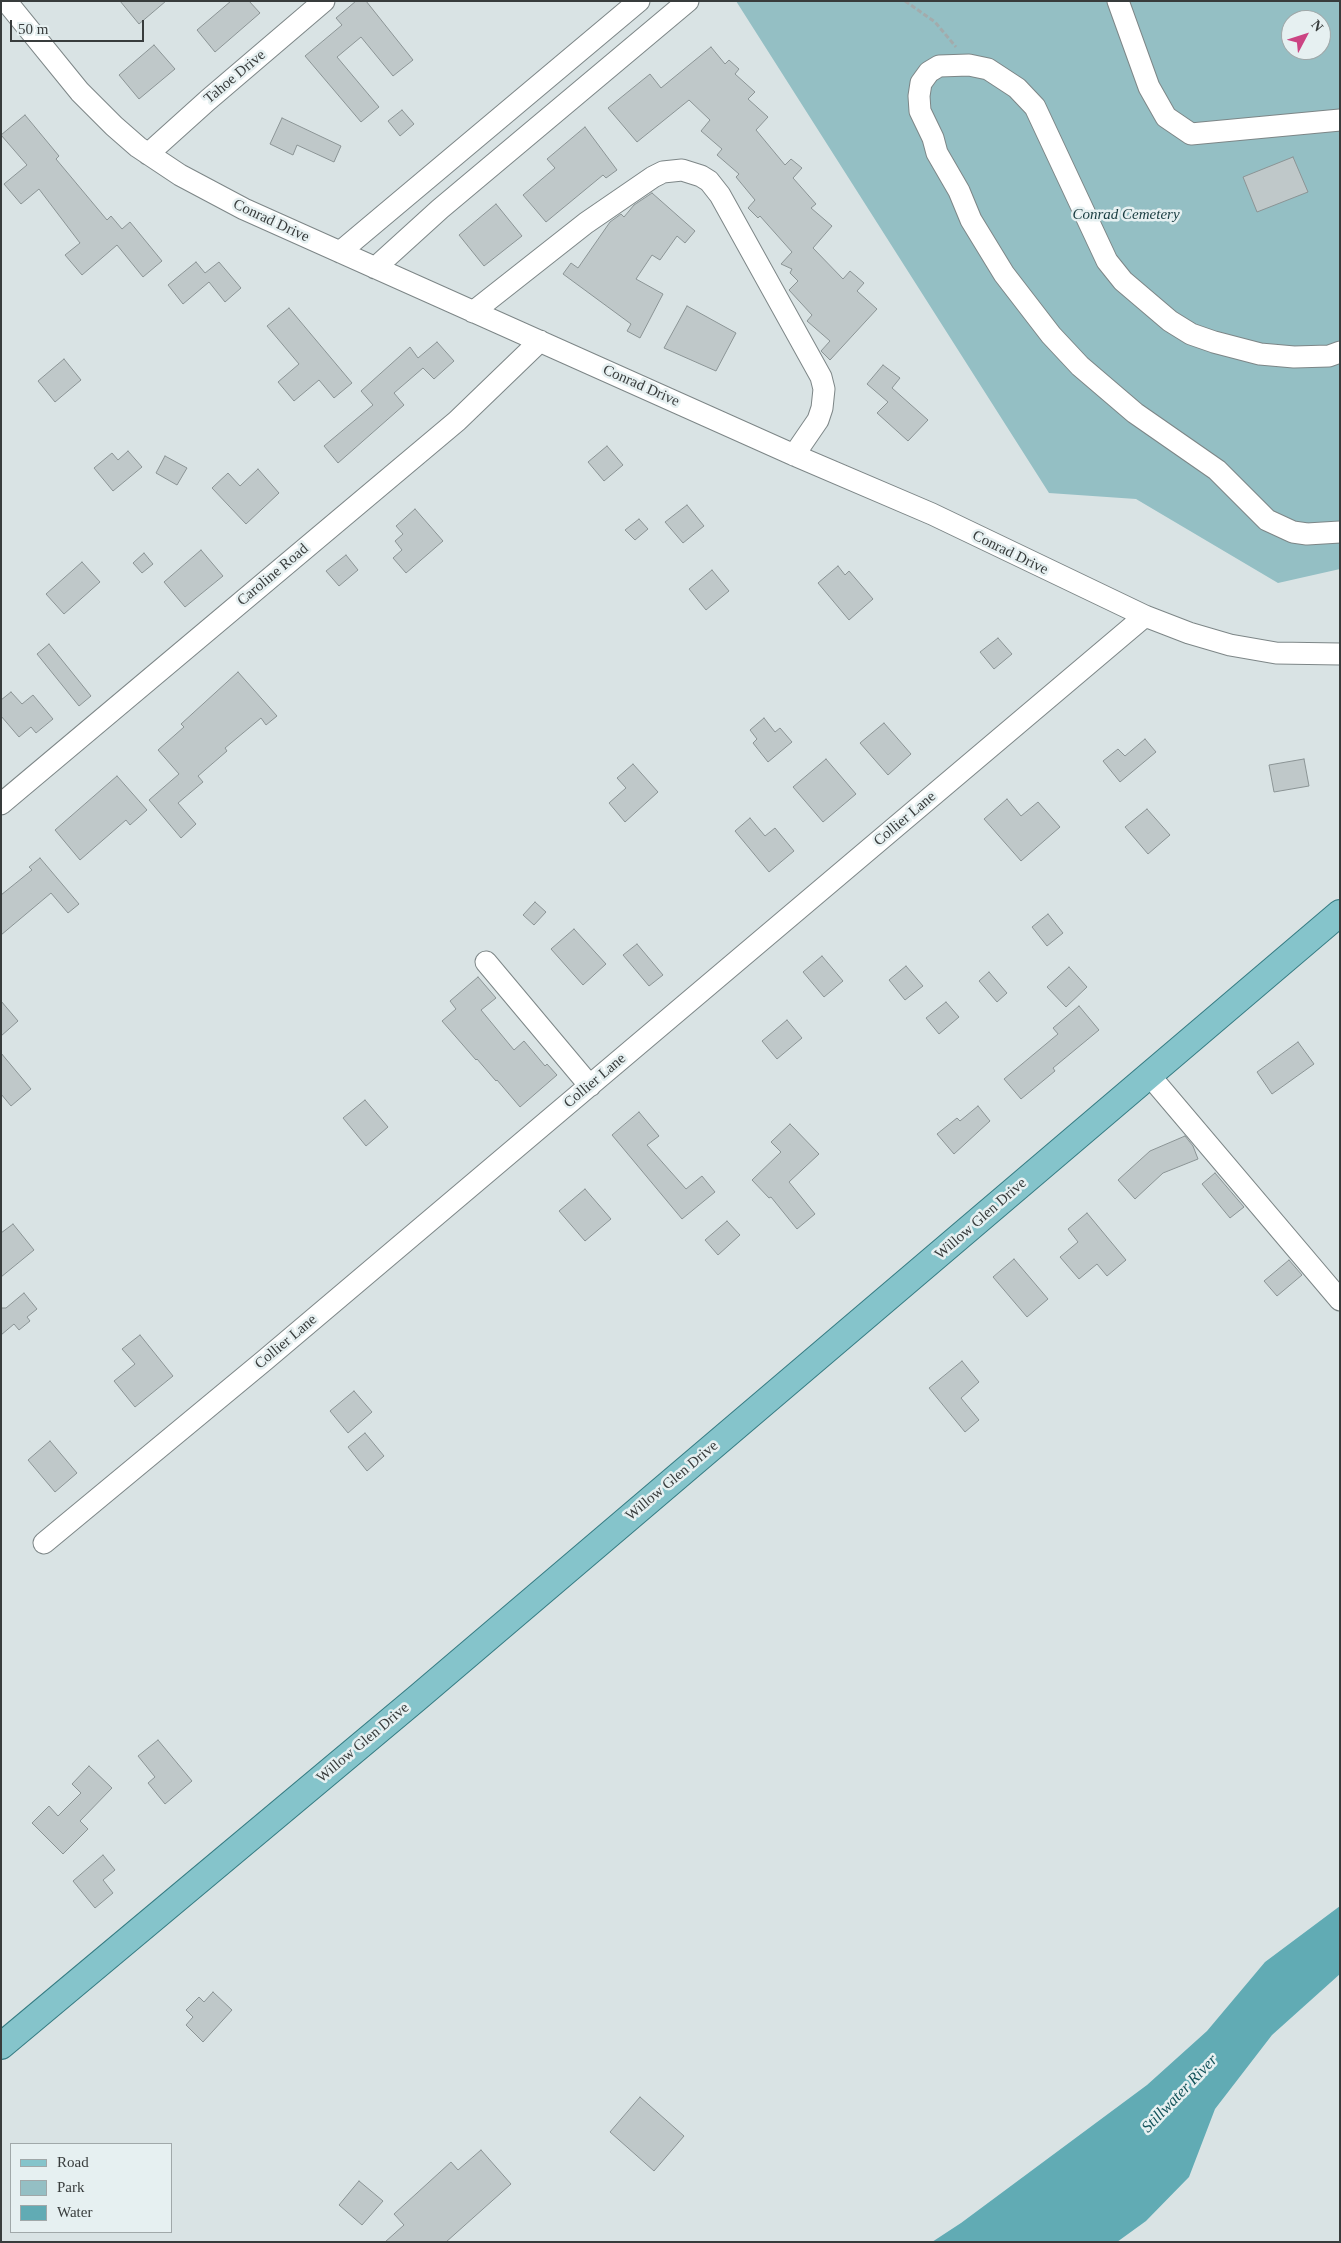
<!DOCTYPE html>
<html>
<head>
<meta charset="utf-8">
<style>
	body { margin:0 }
	#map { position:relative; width:1341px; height:2243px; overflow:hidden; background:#d9e3e4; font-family:Georgia,serif }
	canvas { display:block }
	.frame { position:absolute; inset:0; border:2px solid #383c3c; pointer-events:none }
	.legend { position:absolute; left:10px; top:2143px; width:162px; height:90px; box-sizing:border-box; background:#e6f0f1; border:1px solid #a0a8a9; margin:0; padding:6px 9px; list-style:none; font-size:15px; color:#383c3c }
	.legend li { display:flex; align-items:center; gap:10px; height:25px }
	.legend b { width:25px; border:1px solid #a0a8a9 }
	.north { position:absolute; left:1281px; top:10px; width:50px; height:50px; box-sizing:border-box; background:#e6f0f1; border:1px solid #a0a8a9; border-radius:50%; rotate:50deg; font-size:14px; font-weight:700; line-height:20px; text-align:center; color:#383c3c }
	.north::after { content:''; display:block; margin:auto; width:18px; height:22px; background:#cb4483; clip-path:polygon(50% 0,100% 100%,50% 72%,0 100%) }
	.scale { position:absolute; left:10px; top:20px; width:134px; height:22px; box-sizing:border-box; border:2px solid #383c3c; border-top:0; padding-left:6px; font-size:15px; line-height:18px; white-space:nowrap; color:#383c3c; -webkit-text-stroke:4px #e6f0f1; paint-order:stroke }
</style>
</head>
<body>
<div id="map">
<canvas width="1341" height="2243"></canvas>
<div class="frame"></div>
<ul class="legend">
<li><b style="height:6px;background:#85c4cb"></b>Road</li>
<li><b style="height:14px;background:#94bfc4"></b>Park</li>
<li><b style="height:14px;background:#61abb4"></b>Water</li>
</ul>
<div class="north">N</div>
<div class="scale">50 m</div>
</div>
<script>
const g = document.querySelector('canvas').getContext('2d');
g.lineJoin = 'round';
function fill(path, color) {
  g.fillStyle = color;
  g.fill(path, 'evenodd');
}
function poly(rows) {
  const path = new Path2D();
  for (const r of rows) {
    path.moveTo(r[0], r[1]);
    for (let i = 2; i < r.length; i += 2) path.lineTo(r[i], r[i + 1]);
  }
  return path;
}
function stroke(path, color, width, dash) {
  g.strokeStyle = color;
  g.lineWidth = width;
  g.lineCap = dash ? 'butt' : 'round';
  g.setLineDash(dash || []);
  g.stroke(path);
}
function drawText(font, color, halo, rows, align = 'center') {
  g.font = font + ' Georgia,serif';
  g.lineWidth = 5;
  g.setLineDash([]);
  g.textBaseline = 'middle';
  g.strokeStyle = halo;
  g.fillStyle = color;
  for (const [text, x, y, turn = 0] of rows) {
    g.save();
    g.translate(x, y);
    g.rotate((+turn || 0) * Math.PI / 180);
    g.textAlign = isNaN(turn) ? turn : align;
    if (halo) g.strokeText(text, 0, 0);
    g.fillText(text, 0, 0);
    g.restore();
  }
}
const green = poly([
	[736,1,1340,1,1340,569,1278,583,1136,499,1049,493],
	[1291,20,1321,20,1321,50,1291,50]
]);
const water = poly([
	[1340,1906,1340,1974,1272,2035,1215,2109,1189,2177,1146,2221,1117,2242,932,2242,961,2223,1147,2085,1207,2031,1265,1962]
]);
const building = poly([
	[120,1,166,1,139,24,120,1],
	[231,1,249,1,260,13,215,52,197,30,231,1],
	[356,1,366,1,413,60,393,76,361,37,337,57,379,107,361,122,305,56,342,25,336,18,356,1],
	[154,45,175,69,139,99,119,75,154,45],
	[711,47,725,64,729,60,739,69,735,74,755,92,748,99,768,117,756,130,785,165,791,159,802,168,793,178,816,204,811,208,832,226,813,248,843,279,850,271,864,283,857,291,877,309,830,360,821,351,830,341,807,321,812,315,789,290,798,281,790,273,792,269,781,264,792,252,760,216,758,218,748,208,755,200,736,177,739,174,717,155,722,149,701,131,710,120,689,100,637,142,608,108,650,74,661,88,711,47],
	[402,110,414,124,400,136,388,121,402,110],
	[25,115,59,156,56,159,107,220,111,216,122,229,130,222,162,261,143,277,117,245,82,275,65,255,80,243,39,189,21,204,4,184,27,165,1,135,25,115],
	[282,118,341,146,334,162,297,145,293,155,270,144,282,118],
	[585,127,617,170,606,178,603,175,546,222,523,195,555,168,547,159,585,127],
	[1293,157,1308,192,1257,212,1243,177,1293,157],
	[652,193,695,231,685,243,677,236,660,260,652,255,636,279,663,294,640,338,627,331,631,324,563,274,571,263,578,268,610,222,621,214,624,217,634,205,652,193],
	[496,204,522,236,484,266,459,235,496,204],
	[196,262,205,273,219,262,241,288,225,302,209,282,183,304,168,285,196,262],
	[687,306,736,333,716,371,664,348,687,306],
	[289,308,352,383,334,398,319,380,294,401,278,382,299,364,267,326,289,308],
	[437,342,454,361,434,379,423,368,394,393,404,405,338,463,324,446,373,405,361,391,410,347,418,358,437,342],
	[64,359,81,380,55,402,38,381,64,359],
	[883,365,900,378,892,388,928,420,908,441,877,413,888,402,867,384,883,365],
	[607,446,623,465,604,481,588,462,607,446],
	[128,451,142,467,113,491,94,468,112,453,118,460,128,451],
	[165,456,187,468,177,485,156,473,165,456],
	[258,469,279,493,246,524,212,488,228,473,240,486,258,469],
	[687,505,704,526,683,543,665,522,687,505],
	[415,509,443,541,406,573,393,558,402,550,395,541,403,534,396,526,415,509],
	[639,519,648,529,635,540,625,530,639,519],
	[201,550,223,576,185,607,164,582,201,550],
	[144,553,153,564,142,573,133,563,144,553],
	[346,555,358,570,339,586,326,571,346,555],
	[82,562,100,582,64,614,46,594,82,562],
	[838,566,845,575,849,571,873,599,849,620,818,583,838,566],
	[712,570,729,591,706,610,689,589,712,570],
	[998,638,1012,654,994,669,980,652,998,638],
	[49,644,91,696,79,706,37,654,49,644],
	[238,672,277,716,266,725,261,718,225,748,227,751,198,776,203,782,178,803,196,824,181,838,149,800,179,774,158,750,184,727,181,724,238,672],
	[11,692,22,704,33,695,53,719,36,733,31,727,19,737,1,716,1,700,11,692],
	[764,718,775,732,780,728,792,742,768,762,753,743,757,739,750,730,764,718],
	[884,723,911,754,888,775,860,743,884,723],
	[1145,739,1156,752,1120,782,1103,761,1118,749,1125,756,1145,739],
	[826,759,856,794,823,822,793,787,826,759],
	[1304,759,1309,786,1274,792,1269,765,1304,759],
	[633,764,658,792,625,822,609,803,626,788,617,778,633,764],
	[117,776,147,810,130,825,126,820,80,860,55,830,117,776],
	[1007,799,1021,816,1038,802,1060,827,1021,861,984,819,1007,799],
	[1147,809,1170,835,1148,854,1125,827,1147,809],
	[750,818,765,836,775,828,794,851,769,872,735,831,750,818],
	[40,858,79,904,68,913,51,893,1,935,1,895,32,870,29,867,40,858],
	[535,902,546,912,534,925,523,915,535,902],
	[1048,914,1063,933,1047,946,1032,927,1048,914],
	[574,929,606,964,583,985,551,949,574,929],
	[637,944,663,975,649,986,623,955,637,944],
	[822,956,843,981,824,997,803,972,822,956],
	[906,966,923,986,905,1000,889,980,906,966],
	[1069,967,1087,987,1066,1007,1047,987,1069,967],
	[989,972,1007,993,997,1002,979,981,989,972],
	[478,977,496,998,481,1010,514,1050,524,1041,545,1066,547,1064,557,1075,520,1107,497,1080,496,1081,477,1059,476,1060,442,1021,456,1009,450,1001,478,977],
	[1,1001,18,1021,1,1036,1,1001],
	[946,1002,959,1017,939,1034,926,1018,946,1002],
	[1079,1006,1099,1030,1053,1068,1055,1071,1021,1099,1004,1079,1058,1034,1053,1028,1079,1006],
	[787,1020,802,1038,777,1059,762,1041,787,1020],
	[1298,1042,1314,1064,1272,1094,1257,1072,1298,1042],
	[1,1053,31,1089,11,1106,1,1094,1,1053],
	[365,1100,388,1127,366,1146,343,1118,365,1100],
	[978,1106,990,1121,954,1154,937,1134,957,1118,960,1121,978,1106],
	[639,1112,659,1136,647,1145,686,1189,702,1176,715,1192,682,1219,612,1135,639,1112],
	[790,1124,819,1154,789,1182,815,1214,797,1229,771,1197,769,1198,752,1180,781,1152,771,1142,790,1124],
	[1185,1136,1193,1146,1198,1159,1163,1173,1135,1199,1118,1180,1150,1151,1185,1136],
	[1215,1173,1244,1207,1230,1218,1202,1184,1215,1173],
	[585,1189,611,1219,585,1241,559,1211,585,1189],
	[1087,1213,1126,1260,1107,1276,1097,1264,1079,1279,1060,1257,1078,1242,1068,1229,1087,1213],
	[727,1221,740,1235,718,1255,705,1240,727,1221],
	[13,1224,34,1250,1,1277,1,1233,13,1224],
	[1014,1259,1048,1299,1027,1317,993,1277,1014,1259],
	[1289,1260,1302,1275,1277,1296,1264,1281,1289,1260],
	[24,1293,37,1309,27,1317,30,1321,19,1330,14,1324,1,1335,1,1308,6,1308,24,1293],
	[140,1335,173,1376,135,1407,114,1381,135,1364,122,1349,140,1335],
	[962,1361,979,1382,961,1398,979,1420,965,1432,929,1388,962,1361],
	[354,1391,372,1412,348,1433,330,1411,354,1391],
	[365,1433,384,1456,367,1471,348,1447,365,1433],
	[50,1441,77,1473,55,1492,28,1460,50,1441],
	[158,1740,192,1781,165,1804,148,1783,155,1777,138,1756,158,1740],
	[89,1766,112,1788,80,1821,88,1829,63,1854,32,1823,49,1806,58,1816,81,1793,72,1784,89,1766],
	[103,1855,115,1870,103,1880,113,1893,95,1908,73,1881,103,1855],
	[213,1992,232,2010,203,2042,186,2025,193,2017,186,2010,199,1997,204,2002,213,1992],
	[640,2097,684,2136,654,2171,610,2132,640,2097],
	[481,2150,511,2184,446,2242,385,2242,404,2225,394,2214,451,2162,458,2170,481,2150],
	[359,2181,383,2201,362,2225,339,2205,359,2181]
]);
const path = poly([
	[905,1,935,22,956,47]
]);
const minor = poly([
	[6,1,80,92,114,126,138,147,180,175,244,209,794,455,932,514,1145,616,1189,633,1230,645,1276,653,1340,654],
	[1118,1,1149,87,1166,117,1191,134,1340,120],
	[148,154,208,100,324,1],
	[340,252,639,1],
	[375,268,440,209,688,1],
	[473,312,586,223,653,177,663,172,682,170,701,176,709,181,720,195,821,377,824,389,822,408,818,420,794,455],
	[1340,352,1329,356,1294,357,1260,354,1214,342,1191,334,1170,321,1123,281,1107,261,1035,107,1017,88,988,69,969,65,939,66,929,72,921,83,919,96,920,111,933,138,937,153,959,191,971,220,1004,274,1051,335,1080,366,1135,413,1217,470,1267,520,1293,532,1307,534,1340,532],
	[1,804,457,421,540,341],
	[486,962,590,1086],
	[1150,1076,1340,1300],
	[44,1543,265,1360,1145,616]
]);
const major = poly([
	[1,2046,416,1699,1340,913]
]);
const streetNames = [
	["Tahoe Drive",235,77,-40],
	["Conrad Drive",271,221,25],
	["Conrad Drive",641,386,24],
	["Conrad Drive",1010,553,26],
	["Caroline Road",273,575,-40],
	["Collier Lane",905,819,-40],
	["Collier Lane",595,1081,-40],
	["Willow Glen Drive",981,1219,-41],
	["Collier Lane",286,1342,-40],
	["Willow Glen Drive",672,1481,-40],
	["Willow Glen Drive",363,1743,-40]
];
const parkNames = [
	["Conrad Cemetery",1126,215]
];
const waterNames = [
	["Stillwater River",1180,2094,-46]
];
fill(green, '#94bfc4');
fill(water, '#61abb4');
fill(building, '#bfc8c9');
stroke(building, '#8b9495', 1);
stroke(minor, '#7d8687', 23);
stroke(major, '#357b82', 28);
stroke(path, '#a3abac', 3, [5, 2.5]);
stroke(minor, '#fff', 21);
stroke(major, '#85c4cb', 26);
drawText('15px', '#383c3c', '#e6f0f1', streetNames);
drawText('italic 15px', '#183c40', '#e6f0f1', parkNames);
drawText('italic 16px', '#14545b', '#e6f0f1', waterNames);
</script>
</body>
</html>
